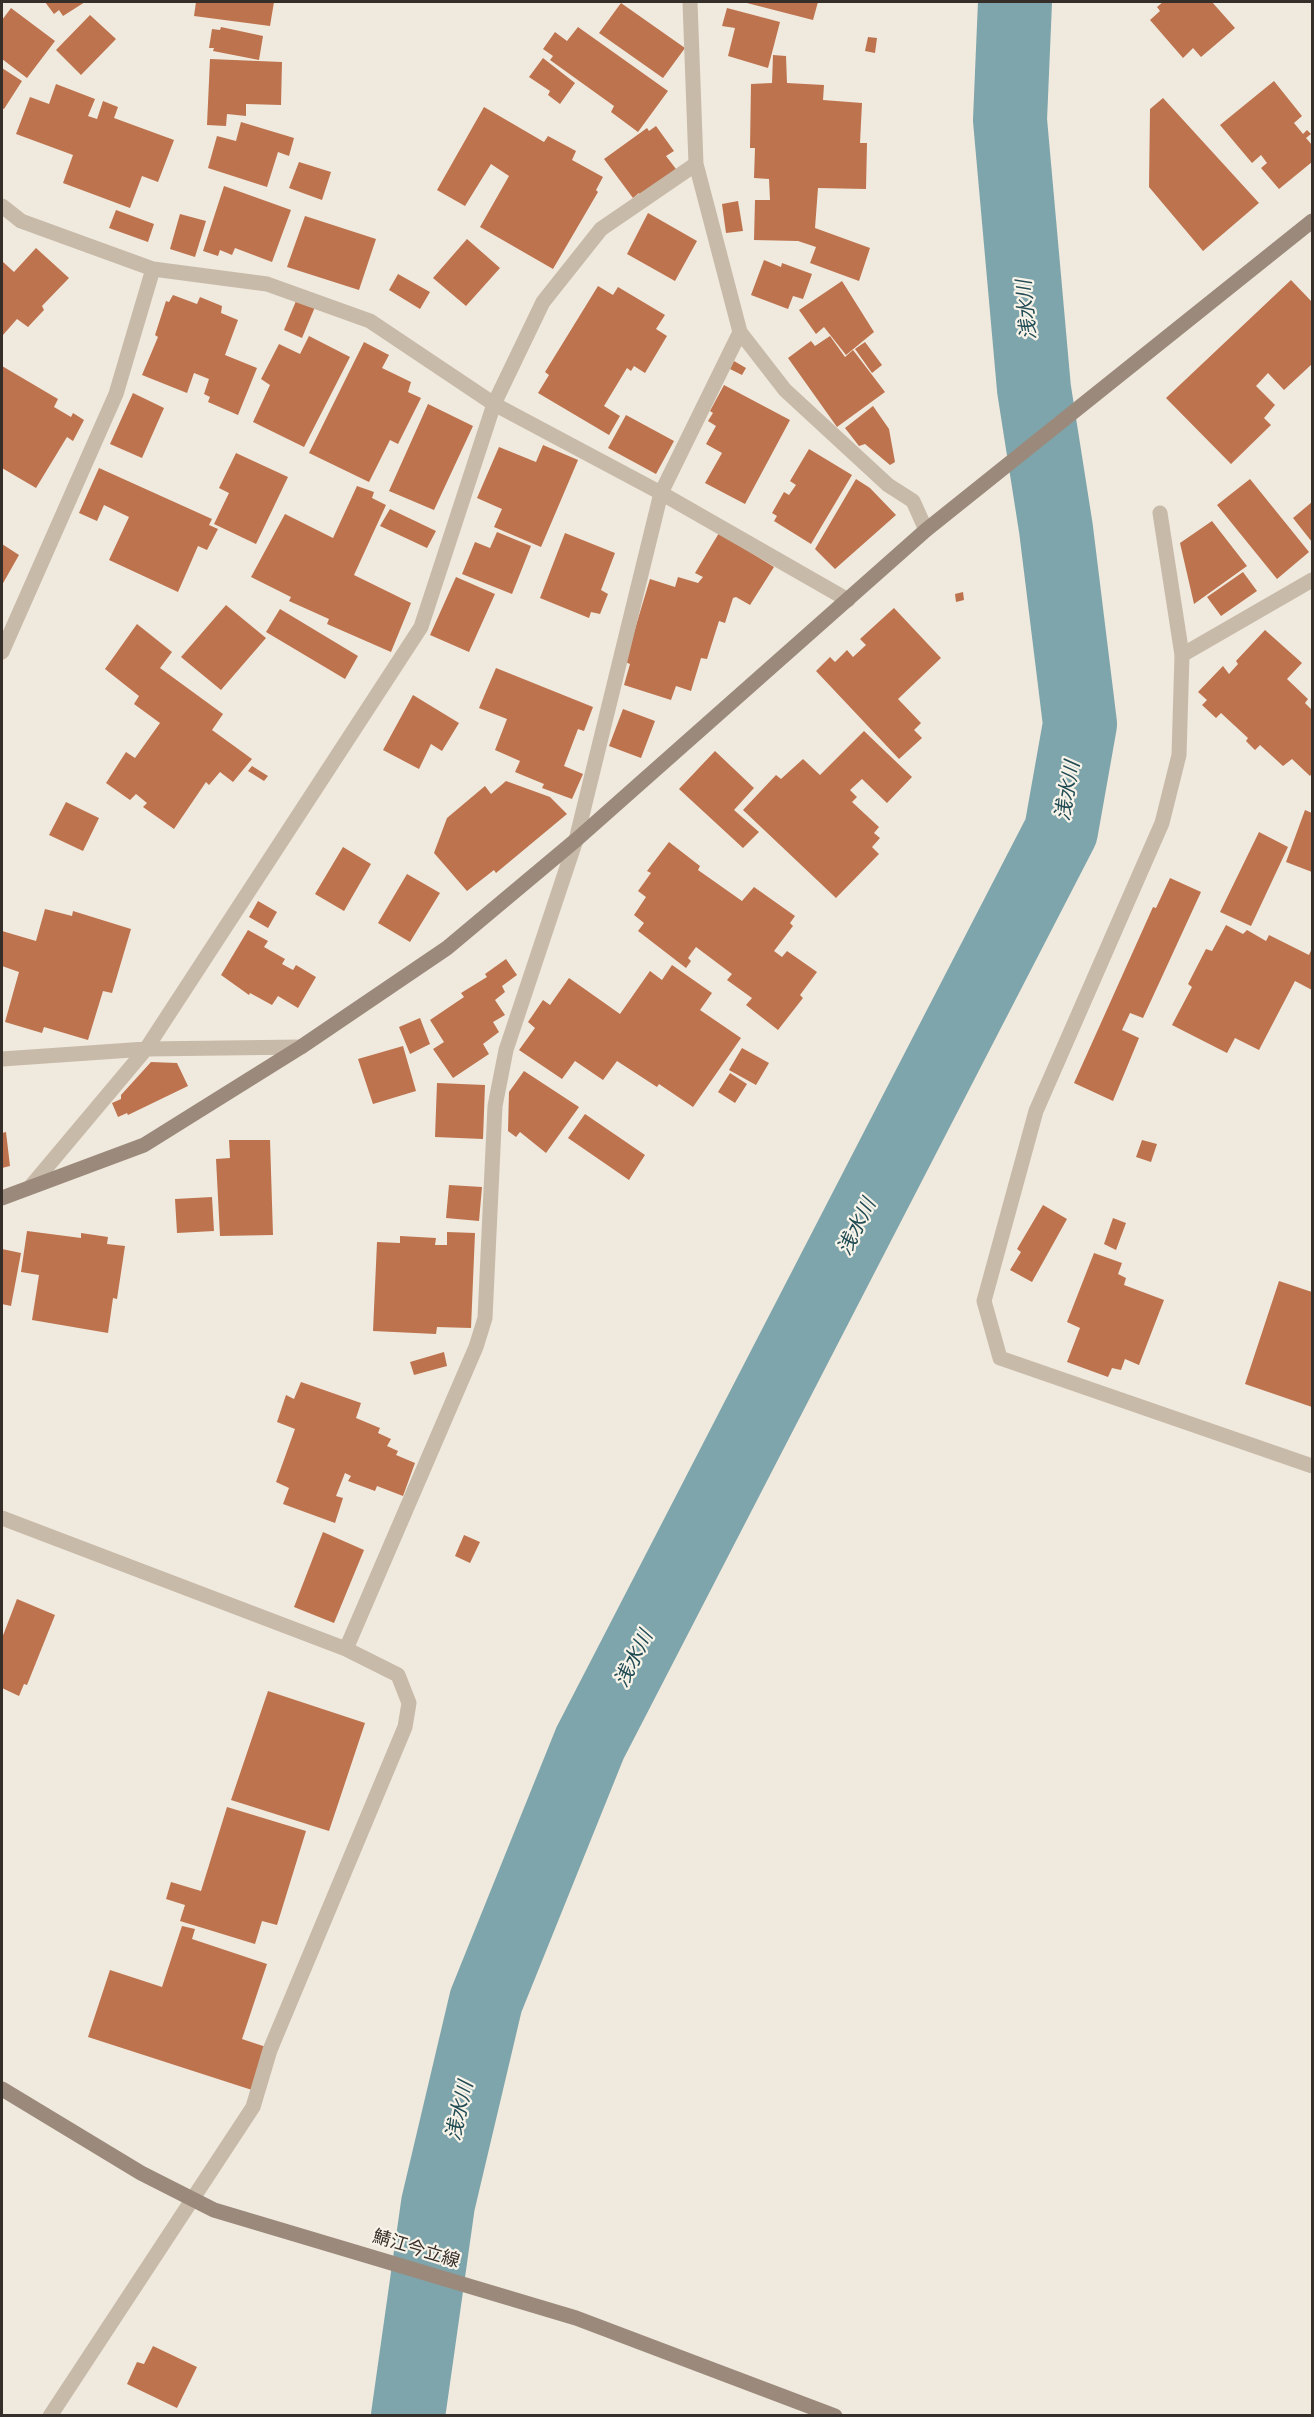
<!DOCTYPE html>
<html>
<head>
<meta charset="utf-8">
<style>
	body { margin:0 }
	#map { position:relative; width:1314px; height:2417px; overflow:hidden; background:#f0e9dd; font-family:Cabin,sans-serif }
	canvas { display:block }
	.frame { position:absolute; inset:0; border:3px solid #352e29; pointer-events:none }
</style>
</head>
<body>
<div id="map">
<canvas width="1314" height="2417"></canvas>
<div class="frame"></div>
</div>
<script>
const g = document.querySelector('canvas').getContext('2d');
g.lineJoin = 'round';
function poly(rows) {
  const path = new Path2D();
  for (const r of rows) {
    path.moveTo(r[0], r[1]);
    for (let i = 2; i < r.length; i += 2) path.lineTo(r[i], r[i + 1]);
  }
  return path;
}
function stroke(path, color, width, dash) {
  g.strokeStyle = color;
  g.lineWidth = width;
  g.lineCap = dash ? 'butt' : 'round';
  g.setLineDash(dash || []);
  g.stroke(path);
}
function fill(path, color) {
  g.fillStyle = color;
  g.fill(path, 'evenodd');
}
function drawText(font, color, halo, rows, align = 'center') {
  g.font = font + ' Cabin,"Noto Sans JP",sans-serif';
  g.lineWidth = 4.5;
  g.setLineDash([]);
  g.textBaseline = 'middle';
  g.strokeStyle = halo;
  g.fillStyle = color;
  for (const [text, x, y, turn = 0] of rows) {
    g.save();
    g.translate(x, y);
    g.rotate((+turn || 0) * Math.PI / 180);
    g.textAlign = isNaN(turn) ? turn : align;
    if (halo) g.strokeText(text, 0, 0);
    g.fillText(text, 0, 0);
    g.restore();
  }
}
const river = poly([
	[408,2416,438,2204,486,2001,590,1743,1061,831,1080,724,1056,529,1034,389,1010,120,1015,2]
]);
const building = poly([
	[45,2,85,2,63,16,59,10,54,14],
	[196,2,274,2,270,26,194,16],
	[743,2,818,2,813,20],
	[1163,2,1212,2,1235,28,1201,57,1193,48,1183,58,1150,20,1160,11,1157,7],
	[621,3,685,48,663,78,599,33],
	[11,8,55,41,27,78,2,59,2,20],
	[727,8,780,22,768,68,728,56,735,28,722,26],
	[90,15,116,39,81,75,56,50],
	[221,27,263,36,259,60,213,51,214,48,209,48,212,29,220,30],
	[578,27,668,91,638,132,611,112,614,106,550,60,553,56,543,49,555,32,567,41],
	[868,37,877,38,875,53,865,51],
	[773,55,786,56,787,83,824,85,823,100,862,103,860,143,867,143,866,189,818,188,815,228,870,248,859,281,810,263,816,247,798,241,754,240,755,200,770,200,769,179,754,178,755,148,750,148,751,84,772,83],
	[543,58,575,83,560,104,548,95,550,91,529,77],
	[210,59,282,62,281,105,246,104,246,116,227,114,226,126,207,125],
	[2,68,22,81,4,109,2,108],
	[1274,81,1302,116,1294,123,1303,134,1307,130,1311,134,1306,138,1312,145,1312,162,1279,189,1261,168,1267,163,1261,155,1252,163,1220,125],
	[56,84,95,99,88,116,97,119,103,101,118,107,114,118,174,140,158,182,142,176,130,208,63,183,73,155,16,134,30,97,49,104],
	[1163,98,1259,203,1203,251,1149,187,1150,109],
	[484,107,544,142,548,136,576,151,572,160,603,177,596,190,598,192,553,269,480,227,509,176,491,164,465,206,437,190],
	[241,122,294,138,289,156,278,152,267,187,208,168,217,136,236,141],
	[656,126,674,151,666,156,676,169,641,196,639,193,633,198,604,159,647,128,649,131],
	[299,162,331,172,322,200,289,188],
	[224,186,291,210,272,262,235,248,232,255,220,250,218,256,203,251],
	[738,201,743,231,726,233,722,204],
	[116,210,154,224,148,242,109,228],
	[648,213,697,241,675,281,627,254],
	[180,214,206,221,195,257,170,249],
	[305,216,376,239,359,290,287,267],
	[467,239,500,268,466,306,433,278],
	[36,248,69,278,42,306,44,310,28,327,17,319,3,335,2,261,14,272],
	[764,260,781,267,782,263,812,274,803,299,793,296,788,309,751,295],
	[398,274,430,292,420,309,389,290],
	[1291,280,1312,302,1312,364,1284,390,1268,373,1256,386,1275,405,1264,418,1271,425,1231,464,1166,398],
	[842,281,874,332,846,355,824,327,816,334,799,310],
	[598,286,613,295,618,287,665,315,656,329,667,336,645,373,634,366,631,371,627,368,604,406,620,416,609,435,538,393,549,375,545,372],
	[173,295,197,304,200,297,222,306,221,313,238,320,225,355,257,368,238,415,208,402,210,397,204,394,209,379,194,373,187,393,142,375,158,337,155,335,166,301,169,302],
	[296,301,315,307,302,338,284,330],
	[309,336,350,357,304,447,253,422,270,385,261,379,279,344,300,354],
	[830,336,845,357,853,350,885,392,837,427,788,358,811,341,815,346],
	[364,342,389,355,382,368,411,382,408,392,421,398,398,444,390,440,369,482,309,453],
	[865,342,882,365,872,373,855,349],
	[734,361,746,368,742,375,730,369],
	[2,366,58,399,54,407,71,417,73,413,84,420,73,441,67,437,36,488,2,468],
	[724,385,790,420,745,504,705,483,722,453,706,444,716,426,708,421,713,413,710,411],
	[133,393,164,408,142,458,110,444],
	[428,404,473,426,434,510,389,491],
	[873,406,889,429,895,462,890,465,865,444,859,446,845,428],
	[626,415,674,441,656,474,608,448],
	[543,445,578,460,541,547,494,527,502,509,477,498,499,447,536,462],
	[809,449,852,475,811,544,774,521,777,516,772,513,784,492,789,495,796,485,790,481],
	[236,453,288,477,256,544,214,524,229,493,219,488],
	[99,468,212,519,209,525,218,529,207,550,198,546,178,592,109,560,129,517,104,505,97,521,79,513],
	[856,479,870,488,896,515,835,569,815,549],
	[1250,479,1309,552,1277,579,1217,505],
	[357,486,374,492,372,498,386,505,354,575,411,603,391,652,327,624,329,619,289,601,291,597,251,577,285,514,333,538],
	[1312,502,1312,542,1293,518],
	[390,509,436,531,427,548,380,526],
	[1212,521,1247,566,1194,604,1180,543],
	[497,532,531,546,512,594,462,574,475,542,490,548],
	[565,533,615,553,601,590,608,594,600,614,591,612,589,618,540,598],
	[719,533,774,567,750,605,736,597,733,598,725,623,719,621,707,659,701,658,691,691,676,686,671,700,624,685,630,664,625,662,650,579,675,587,678,577,698,583,703,577,695,573],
	[2,544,19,555,2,585],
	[1243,572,1257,591,1221,616,1207,597],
	[456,577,495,594,469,652,430,635],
	[963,592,964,600,956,602,955,594],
	[226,605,266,638,221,690,181,657],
	[894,608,941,658,898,699,921,723,914,730,922,738,899,759,816,671,830,657,835,662,847,650,853,657,866,645,860,639],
	[280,609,358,656,345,679,266,632],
	[137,624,172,652,160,668,223,714,212,730,252,759,233,782,220,772,209,785,206,782,174,829,143,807,147,803,136,794,130,800,106,783,126,752,135,758,160,723,134,704,139,696,105,669],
	[1265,630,1302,663,1287,679,1308,699,1305,703,1312,710,1312,773,1310,776,1292,759,1283,766,1260,745,1255,750,1246,741,1248,738,1221,713,1216,718,1202,705,1207,700,1198,692,1223,666,1229,674,1238,664,1236,661],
	[496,668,593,707,584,731,578,729,564,766,583,774,572,799,542,788,544,784,515,772,520,761,495,750,507,719,479,708],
	[413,695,459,723,442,751,431,744,419,769,383,750],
	[623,709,655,721,641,758,609,746],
	[864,731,912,777,887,803,862,779,850,790,857,797,852,802,879,827,874,833,880,838,872,847,879,854,836,898,743,810,776,775,781,779,803,759,820,775],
	[715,751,754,788,734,810,759,832,743,848,679,789],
	[252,766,268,776,264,781,248,771],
	[506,781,550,797,567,814,496,873,494,870,467,891,434,853,447,818,485,786,491,794],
	[66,802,99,818,83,851,49,835],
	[1305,810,1312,813,1312,872,1286,862],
	[1259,832,1288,847,1251,926,1220,912],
	[669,842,700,866,698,870,742,901,754,887,795,916,790,923,793,926,774,951,782,957,787,951,817,972,800,995,803,998,778,1030,746,1005,752,998,727,980,732,974,696,947,688,958,691,961,686,968,638,931,644,923,634,915,646,897,638,891,651,873,647,871],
	[343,847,371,864,344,911,315,894],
	[407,874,440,893,410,942,378,923],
	[1170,878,1201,892,1143,1018,1130,1013,1122,1030,1139,1038,1113,1101,1074,1083,1153,907,1156,908],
	[258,901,277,912,268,928,249,917],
	[45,909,72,916,73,911,131,929,112,993,103,991,88,1040,44,1027,42,1033,5,1022,19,972,2,966,2,931,36,941],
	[1226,925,1243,934,1247,930,1266,941,1269,935,1309,955,1312,948,1312,990,1295,981,1259,1050,1235,1038,1227,1053,1172,1025,1192,987,1188,984,1206,949,1212,951],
	[248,930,268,941,264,947,285,959,282,964,293,970,296,965,316,977,298,1008,278,996,272,1005,250,993,249,995,221,975],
	[506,959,517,975,502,986,505,992,495,1000,505,1015,493,1022,499,1032,483,1044,489,1054,453,1078,433,1049,444,1042,430,1020,464,997,461,993,487,977,485,974],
	[672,965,712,993,700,1010,741,1038,693,1107,659,1084,657,1087,617,1061,603,1080,575,1061,562,1079,519,1050,535,1028,528,1022,543,1000,550,1005,569,978,620,1014,650,971,662,980],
	[420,1018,430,1044,410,1054,399,1027],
	[403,1046,416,1091,373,1104,358,1059],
	[742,1048,769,1063,756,1085,729,1070],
	[151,1062,177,1063,188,1086,128,1115,127,1113,118,1117,112,1103,121,1099,121,1095],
	[524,1071,579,1107,546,1153,520,1132,516,1137,508,1131,509,1092],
	[730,1073,747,1084,735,1103,718,1092],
	[437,1083,485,1085,483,1139,435,1137],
	[585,1114,645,1155,629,1180,568,1138],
	[6,1132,10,1166,2,1168,2,1133],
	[229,1140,270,1140,273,1235,220,1236,216,1159,230,1158],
	[1142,1140,1157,1144,1151,1162,1136,1157],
	[449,1185,482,1187,479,1221,446,1218],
	[212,1197,214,1231,177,1233,175,1199],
	[1043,1205,1067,1219,1032,1282,1010,1270,1021,1252,1017,1249],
	[1113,1218,1126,1223,1116,1250,1104,1244],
	[27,1231,81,1238,81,1233,108,1237,107,1244,125,1246,117,1299,113,1298,108,1333,32,1320,39,1275,21,1272],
	[447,1232,475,1233,471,1328,437,1327,436,1334,373,1331,377,1242,400,1243,400,1236,436,1238,435,1245,447,1245],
	[2,1249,21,1253,11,1306,2,1304],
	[1094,1253,1122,1263,1118,1274,1126,1278,1124,1285,1164,1300,1139,1365,1125,1359,1121,1370,1112,1368,1108,1377,1067,1362,1080,1328,1067,1322],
	[1279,1281,1312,1292,1312,1407,1245,1384],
	[444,1352,447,1366,414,1375,410,1362],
	[301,1382,361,1403,356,1418,380,1428,378,1433,391,1439,387,1446,398,1451,396,1455,415,1463,403,1496,377,1486,375,1491,348,1481,351,1476,345,1473,336,1496,343,1498,335,1523,283,1504,289,1488,276,1482,295,1429,277,1422,286,1395,294,1399],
	[323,1532,364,1550,334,1623,294,1607],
	[464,1535,480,1542,470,1563,455,1556],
	[17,1599,55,1615,27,1685,24,1684,19,1696,2,1688,2,1638],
	[268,1691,365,1723,329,1831,231,1800],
	[227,1807,306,1831,277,1925,262,1921,255,1944,180,1921,185,1905,166,1899,171,1882,201,1891],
	[182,1926,195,1929,192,1939,267,1964,242,2039,266,2047,252,2090,88,2037,110,1970,162,1987],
	[153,2346,197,2367,177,2408,127,2384,137,2362,144,2364]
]);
const street = poly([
	[690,2,696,164,740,332,785,390,888,485,913,501,926,530],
	[2,206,21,221,153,269,267,284,370,321,494,404,661,493,848,600],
	[1160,513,1182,655,1179,755,1162,823,1036,1111,984,1301,1000,1358,1312,1466],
	[2,652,116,394,153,269],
	[1182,655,1312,580],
	[2,1059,146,1049,421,627,494,404,543,302,601,229,696,164],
	[31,1186,146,1049,301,1047],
	[2,1518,346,1649,476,1347,485,1318,495,1106,506,1050,576,840,661,493,740,332],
	[50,2416,253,2107,270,2050,405,1727,409,1703,398,1675,346,1649]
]);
const secondary = poly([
	[2,1198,144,1145,301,1047,447,948,576,840,926,530,1312,221],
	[2,2089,141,2173,214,2210,576,2318,835,2416]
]);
const streetNames = [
	["鯖江今立線",416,2249,17]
];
const waterNames = [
	["浅水川",1027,310,-95],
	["浅水川",1068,791,-80],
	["浅水川",857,1227,-63],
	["浅水川",634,1659,-63],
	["浅水川",460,2111,-77]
];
stroke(river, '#7ea5ab', 74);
fill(building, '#bd734e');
stroke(street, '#c8baa9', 15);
stroke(secondary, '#9b8a7b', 15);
drawText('18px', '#352e29', '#f8f3e9', streetNames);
drawText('italic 20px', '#214c54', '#f8f3e9', waterNames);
</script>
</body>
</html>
